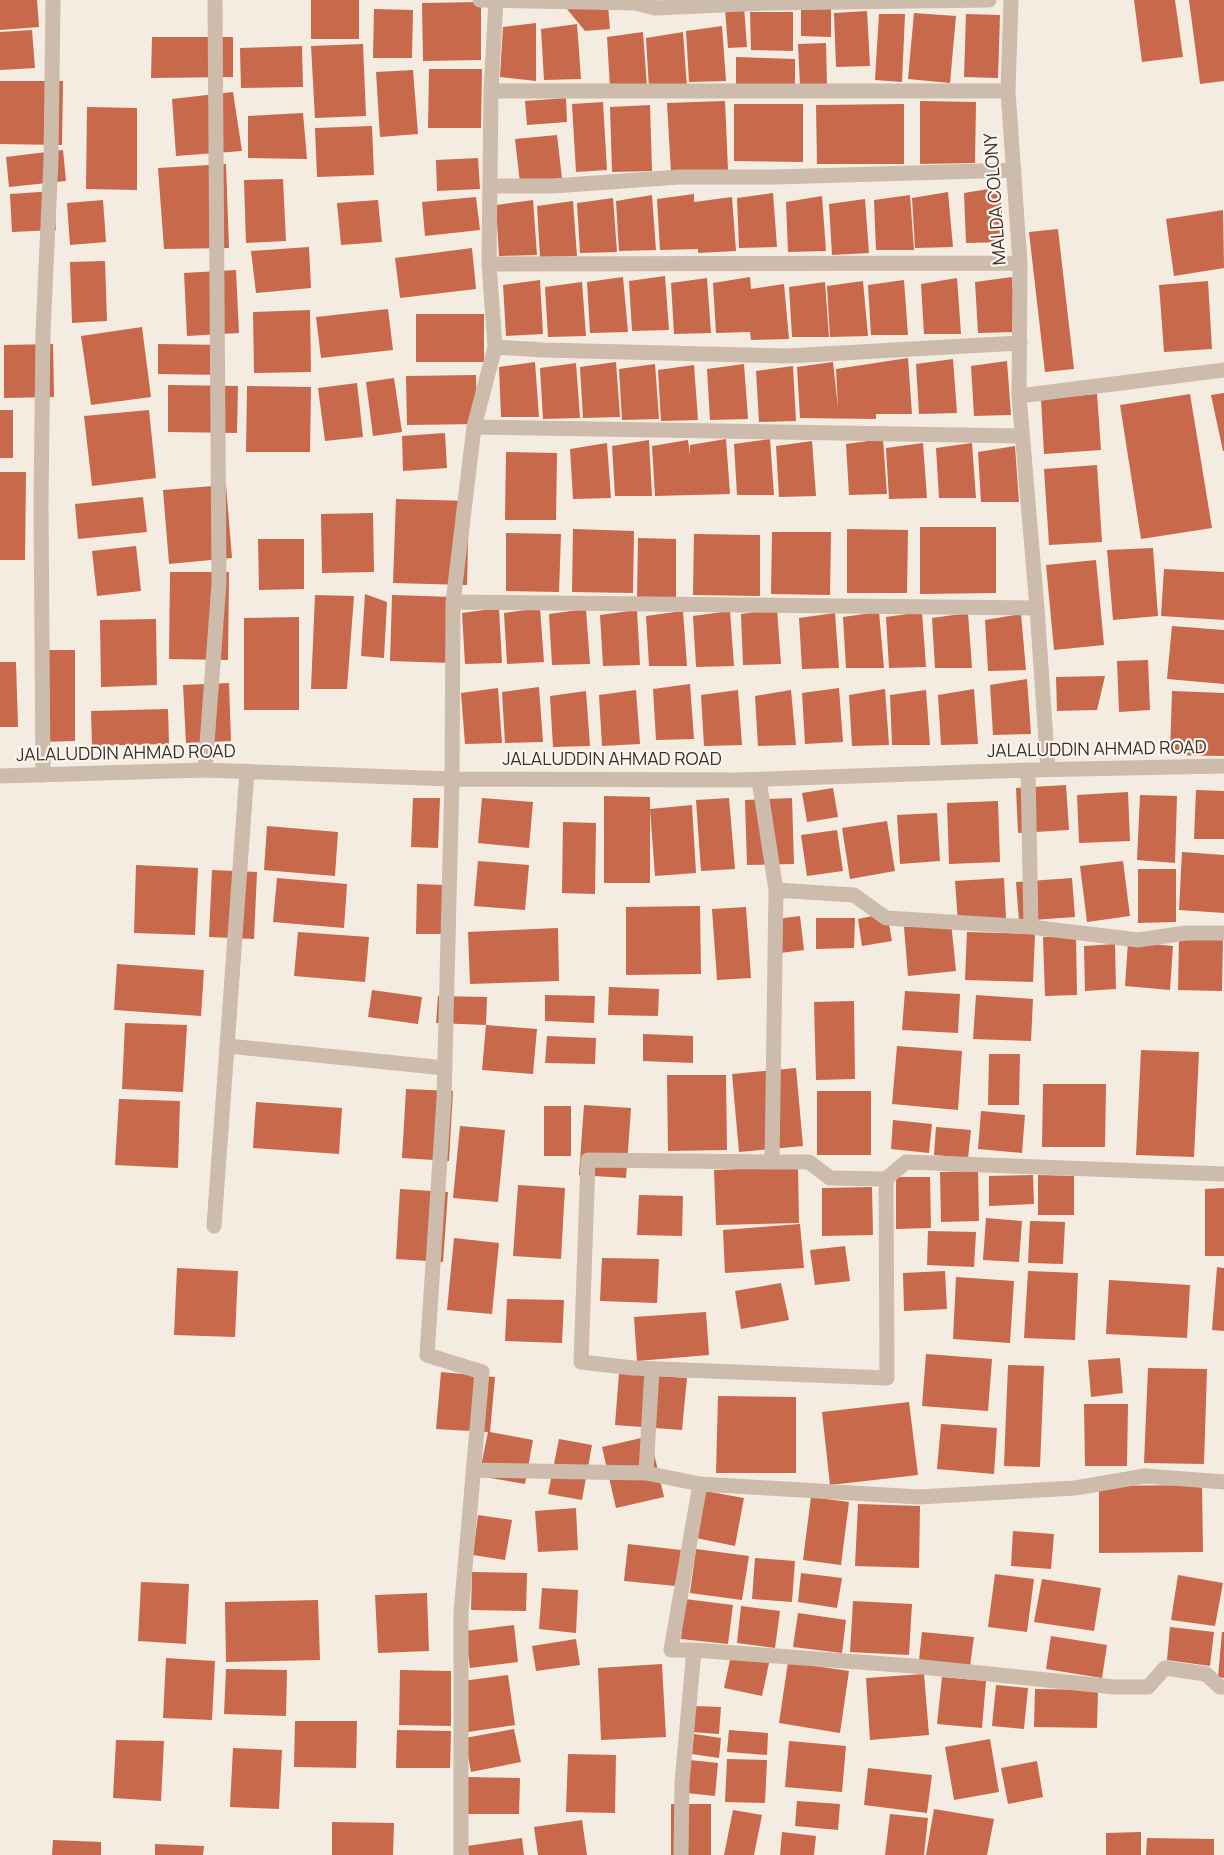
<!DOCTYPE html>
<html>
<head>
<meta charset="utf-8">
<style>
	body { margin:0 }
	canvas { display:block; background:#f4ebe1 }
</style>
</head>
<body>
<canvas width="1224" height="1855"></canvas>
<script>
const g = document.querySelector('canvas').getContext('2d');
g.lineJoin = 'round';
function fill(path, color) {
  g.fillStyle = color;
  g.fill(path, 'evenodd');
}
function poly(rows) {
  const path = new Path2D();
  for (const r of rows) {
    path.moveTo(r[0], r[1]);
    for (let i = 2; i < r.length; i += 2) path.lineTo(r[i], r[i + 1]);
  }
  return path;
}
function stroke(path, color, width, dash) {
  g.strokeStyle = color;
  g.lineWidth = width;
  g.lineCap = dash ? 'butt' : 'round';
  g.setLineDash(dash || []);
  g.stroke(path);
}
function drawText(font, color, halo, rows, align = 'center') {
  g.font = font + ' Manrope,sans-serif';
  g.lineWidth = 4.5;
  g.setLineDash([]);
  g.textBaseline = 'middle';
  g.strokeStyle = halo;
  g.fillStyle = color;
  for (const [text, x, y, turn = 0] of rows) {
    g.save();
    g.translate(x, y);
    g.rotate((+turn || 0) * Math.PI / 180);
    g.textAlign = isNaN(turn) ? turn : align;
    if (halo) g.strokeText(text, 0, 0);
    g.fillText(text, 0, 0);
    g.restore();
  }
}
const building = poly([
	[0,0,37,0,39,27,0,30],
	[311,0,359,0,359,39,311,39],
	[1134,0,1175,0,1183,57,1142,62],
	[1189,0,1224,0,1224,81,1200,84],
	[481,2,481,60,423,61,422,3],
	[608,5,610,29,585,31,567,9],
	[744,7,747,47,728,48,725,9],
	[801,8,831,9,831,37,801,36],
	[374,9,413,10,412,58,373,58],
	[867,11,870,66,836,67,834,13],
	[750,12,793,12,793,51,751,50],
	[914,13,956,16,950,83,908,79],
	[879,14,905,14,902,82,875,80],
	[966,14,1000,15,998,78,964,77],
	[536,23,536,81,500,77,503,27],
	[577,24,581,79,544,80,541,29],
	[722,26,726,81,689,82,686,31],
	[32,30,35,68,0,70,0,32],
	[643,32,647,87,610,87,607,37],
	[683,32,687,87,649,88,646,38],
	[152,37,233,37,233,77,151,78],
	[826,43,827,85,800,86,798,44],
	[363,44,366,116,315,118,311,46],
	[302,46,303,87,241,88,240,48],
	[736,57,795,59,795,88,736,86],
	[429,69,482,69,481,128,428,128],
	[413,70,418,134,380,137,376,72],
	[0,81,63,81,62,145,0,144],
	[233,92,242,151,176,156,172,99],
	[566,98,567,122,527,125,525,101],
	[725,101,728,170,671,173,667,103],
	[920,101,976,102,975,163,920,164],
	[603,102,607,170,576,172,572,104],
	[734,104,803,104,803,162,734,161],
	[904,104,904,164,817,164,816,105],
	[650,105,652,171,612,172,610,107],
	[87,107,137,108,137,190,86,189],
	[303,113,307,159,248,158,248,116],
	[372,126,374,175,317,177,315,128],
	[557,135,562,178,520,183,515,139],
	[63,150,66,181,9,187,6,157],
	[478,158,480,189,437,191,436,160],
	[226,164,229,248,164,249,158,168],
	[283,179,286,241,246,243,244,180],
	[1000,187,1004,242,966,243,964,193],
	[54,191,56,230,12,232,10,194],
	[948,192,953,247,915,248,912,198],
	[773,193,777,247,739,248,737,198],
	[694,194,694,202,732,197,736,251,698,253,698,249,660,250,657,199],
	[652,195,656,250,619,251,616,201],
	[910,195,914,250,876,250,874,200],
	[822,196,826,251,788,252,786,202],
	[476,197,480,230,425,236,422,202],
	[613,198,617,252,580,253,577,203],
	[865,199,869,253,832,255,829,204],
	[103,200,106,242,70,245,67,203],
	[378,200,382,242,341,245,337,203],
	[533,200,537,255,499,256,496,205],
	[573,201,577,256,540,257,537,206],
	[1223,210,1224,268,1174,276,1166,219],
	[1058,229,1074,369,1045,372,1029,232],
	[309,247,311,288,256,293,251,251],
	[472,248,476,289,400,298,395,258],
	[105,261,107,321,72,323,70,262],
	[236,270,239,333,187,336,184,273],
	[665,276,669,330,632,331,629,281],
	[623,277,628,332,590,333,587,282],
	[750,277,751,289,784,284,789,339,751,340,750,332,716,333,713,283],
	[1012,277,1016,332,978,333,975,282],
	[707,278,711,333,674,334,671,283],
	[957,278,961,334,924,334,921,284],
	[540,280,543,334,506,336,503,285],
	[904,280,908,335,871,335,868,285],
	[863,281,868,336,830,337,827,286],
	[1208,281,1212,349,1164,352,1159,285],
	[582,282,586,336,548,337,545,287],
	[825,282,829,337,792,337,789,287],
	[388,309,393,350,321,358,316,317],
	[310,310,311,372,254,373,253,312],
	[416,314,484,314,484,362,416,362],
	[142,327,151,397,91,405,81,336],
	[53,344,54,397,4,398,4,345],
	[158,344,224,345,223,375,158,374],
	[908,358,912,414,876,414,876,419,800,418,797,367,833,362,838,408,836,369],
	[953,359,957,413,919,414,916,364],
	[1007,361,1011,415,974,416,971,366],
	[535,362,539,417,501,417,499,367],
	[616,362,620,417,583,418,580,367],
	[576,363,580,418,543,419,540,368],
	[655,364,659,419,622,420,619,369],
	[744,364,748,419,710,420,707,369],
	[694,365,698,420,661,421,658,370],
	[793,366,796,421,759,422,756,371],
	[476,375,477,424,407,425,406,376],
	[394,378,402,432,373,436,366,382],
	[357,383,363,437,325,441,318,388],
	[168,385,238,386,237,433,168,432],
	[247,386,311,387,310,452,246,452],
	[1224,393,1224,451,1223,451,1211,395],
	[1097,394,1101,450,1044,454,1041,399],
	[1190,394,1212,528,1141,539,1120,405],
	[0,410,13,410,13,458,0,458],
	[149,410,156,478,92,486,84,416],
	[445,433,447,468,403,471,402,436],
	[726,439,730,494,655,496,652,446,688,440,690,455,690,445],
	[770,439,774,495,737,495,734,444],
	[883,439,887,494,849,495,846,444],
	[649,440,652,496,615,496,612,446],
	[812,441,816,496,779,497,776,446],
	[607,443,611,498,573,499,570,449],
	[923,443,927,498,889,499,886,448],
	[972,443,976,498,939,498,936,448],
	[1015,446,1019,502,981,502,978,452],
	[506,452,557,453,556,520,505,520],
	[1097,465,1102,542,1049,545,1044,469],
	[0,472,26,472,25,560,0,560],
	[226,485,232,558,169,564,163,490],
	[143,497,147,532,78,539,75,504],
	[396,499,469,501,467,585,393,583],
	[373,513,374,572,322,573,321,514],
	[920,527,996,527,996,593,920,594],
	[573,529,634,531,633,593,572,592],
	[847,529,908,530,907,593,847,593],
	[772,532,831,532,830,595,771,594],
	[506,533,561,534,559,592,506,591],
	[694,534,760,535,760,596,693,595],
	[638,538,676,539,676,601,637,600],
	[258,539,304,539,304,589,259,590],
	[136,546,141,591,97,596,92,551],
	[1153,548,1158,616,1113,620,1107,550],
	[1096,560,1104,645,1054,650,1046,565],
	[1164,569,1224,572,1224,620,1161,616],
	[170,572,229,572,228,660,169,659],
	[365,594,387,602,384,658,361,656],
	[315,595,354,596,347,689,311,689],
	[392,595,453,597,451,663,390,661],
	[499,608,502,663,465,664,462,613],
	[540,608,544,662,507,664,504,613],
	[586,609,590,664,552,665,549,614],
	[777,609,781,664,743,665,741,614],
	[637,610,640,665,603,666,600,615],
	[683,611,687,666,649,666,646,616],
	[730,611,734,666,696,667,693,616],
	[879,612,884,668,846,668,843,617],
	[922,612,926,667,889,668,886,617],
	[835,613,839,668,802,669,799,618],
	[968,613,972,668,935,668,932,618],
	[1021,614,1026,670,988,671,985,620],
	[299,617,299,710,244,710,244,618],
	[156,619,157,685,101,687,100,620],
	[1172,626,1224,630,1224,684,1167,679],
	[40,650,75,650,75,741,40,742],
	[1148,660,1150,710,1119,712,1117,661],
	[0,662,16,662,18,727,0,727],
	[1105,676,1097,710,1057,711,1056,677],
	[1027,679,1031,734,993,735,990,685],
	[229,683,231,741,186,743,183,685],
	[690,684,694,739,656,740,653,689],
	[539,687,543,742,505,743,502,692],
	[498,688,502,743,465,744,461,693],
	[839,688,843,742,805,744,802,693],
	[885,689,889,745,852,746,849,695],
	[974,689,978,744,941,745,938,695],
	[636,690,640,744,602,746,599,695],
	[738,690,742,745,704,746,701,695],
	[791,690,796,745,758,746,755,696],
	[926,690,930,745,892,745,890,695],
	[586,691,590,746,553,747,550,696],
	[1172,691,1224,693,1224,756,1170,755],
	[168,709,169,744,92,746,91,711],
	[1066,785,1069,830,1018,833,1016,788],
	[833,788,838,817,807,822,802,793],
	[1196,790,1224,791,1224,839,1194,839],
	[1128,792,1130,841,1079,843,1077,795],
	[1140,795,1177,796,1175,863,1137,860],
	[604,796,650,797,650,883,604,883],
	[413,798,440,798,438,848,411,847],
	[482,798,533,802,529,848,478,843],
	[729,798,735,869,701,871,696,800],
	[792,798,794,864,747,865,745,800],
	[998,801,1000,862,949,864,947,803],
	[692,805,696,873,655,876,650,809],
	[937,813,940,861,900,864,897,815],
	[887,821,895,871,850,879,842,828],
	[563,822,596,823,595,894,562,893],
	[267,826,338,832,335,876,264,870],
	[837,830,843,871,807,876,801,835],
	[1182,852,1224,855,1224,913,1179,910],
	[478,861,529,865,525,910,474,906],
	[1123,861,1130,916,1087,922,1080,866],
	[136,865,198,868,195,935,134,933],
	[1138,869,1176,869,1176,922,1138,923],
	[212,870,257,872,254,939,209,937],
	[277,878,347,884,344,928,273,922],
	[1004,878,1006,919,958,922,955,881],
	[1072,878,1075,917,1019,921,1016,882],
	[417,884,444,885,443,934,416,934],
	[700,906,701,974,626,975,626,907],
	[746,907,751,978,717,980,712,909],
	[887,913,892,941,862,946,858,919],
	[800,916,804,950,772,954,768,920],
	[816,918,855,918,854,948,816,949],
	[951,922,956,971,908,976,904,927],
	[558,928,559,981,470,984,468,932],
	[298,932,369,937,365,982,294,976],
	[967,932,1035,934,1033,982,965,980],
	[1076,936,1077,995,1045,996,1043,937],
	[1179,938,1223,939,1222,991,1178,990],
	[1128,942,1173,946,1170,990,1125,986],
	[1115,944,1116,989,1085,991,1084,946],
	[117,964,204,970,201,1016,114,1010],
	[609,987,659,989,658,1016,608,1015],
	[372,990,422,997,418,1024,368,1017],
	[905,991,960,994,958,1033,902,1030],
	[545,995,595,996,594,1023,545,1021],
	[976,995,1033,999,1031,1041,973,1039],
	[438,996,487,997,486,1025,436,1023],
	[854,1001,855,1079,816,1080,814,1002],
	[125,1023,187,1025,183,1092,122,1089],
	[486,1025,537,1029,533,1074,482,1070],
	[643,1034,693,1036,693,1063,643,1061],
	[547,1036,596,1038,595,1064,545,1063],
	[897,1046,962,1051,958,1110,892,1104],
	[1141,1050,1199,1052,1194,1157,1136,1155],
	[989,1054,1020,1054,1019,1105,988,1105],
	[796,1068,803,1146,739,1152,732,1074],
	[667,1075,726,1075,727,1150,668,1151],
	[1043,1084,1106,1084,1105,1147,1042,1147],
	[406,1089,453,1091,449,1161,402,1158],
	[817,1091,871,1091,871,1155,817,1155],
	[119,1099,180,1101,178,1168,115,1165],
	[256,1102,342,1108,339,1154,253,1148],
	[584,1105,631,1108,626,1178,579,1175],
	[544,1106,571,1106,571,1156,544,1156],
	[981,1111,1025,1115,1022,1153,978,1149],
	[893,1120,932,1124,929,1153,891,1149],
	[460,1126,505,1130,498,1202,453,1198],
	[936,1127,971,1130,968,1158,934,1155],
	[798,1167,799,1223,716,1225,714,1170],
	[978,1171,979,1221,941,1222,940,1172],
	[1033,1175,1034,1204,989,1206,989,1176],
	[1038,1175,1074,1176,1074,1215,1038,1215],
	[896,1177,930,1177,931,1228,896,1229],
	[518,1185,565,1188,561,1259,513,1256],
	[872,1187,873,1235,822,1236,822,1188],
	[1224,1188,1224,1256,1205,1256,1205,1189],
	[400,1189,448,1192,443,1262,396,1259],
	[639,1195,683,1196,682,1236,637,1235],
	[986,1218,1022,1221,1019,1262,983,1260],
	[1030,1221,1065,1222,1063,1264,1028,1263],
	[800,1224,804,1268,725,1273,723,1230],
	[928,1231,976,1232,974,1267,927,1265],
	[454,1238,499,1243,492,1314,447,1310],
	[845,1246,850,1281,815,1285,810,1250],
	[602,1258,659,1259,657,1303,600,1301],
	[1217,1267,1224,1268,1224,1331,1212,1330],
	[177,1268,238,1271,235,1337,174,1335],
	[945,1271,947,1309,904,1311,903,1273],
	[1028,1271,1078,1273,1075,1340,1024,1338],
	[956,1277,1014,1281,1010,1343,953,1339],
	[1109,1280,1190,1285,1187,1338,1106,1334],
	[781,1283,789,1320,741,1329,735,1291],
	[507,1299,564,1300,562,1343,505,1341],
	[706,1312,709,1355,637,1361,634,1317],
	[926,1354,992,1359,988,1411,922,1406],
	[1120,1358,1123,1393,1091,1397,1088,1360],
	[1008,1365,1044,1366,1040,1467,1004,1466],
	[1148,1368,1207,1369,1204,1464,1144,1463],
	[441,1372,495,1377,490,1432,533,1440,525,1484,479,1476,488,1432,436,1429],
	[619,1373,687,1378,682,1430,615,1425],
	[718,1396,796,1397,796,1473,716,1473],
	[909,1402,918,1475,830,1485,822,1412],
	[1084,1404,1128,1404,1127,1466,1085,1466],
	[941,1424,997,1428,994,1474,937,1469],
	[650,1436,664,1497,616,1508,602,1447],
	[559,1439,592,1445,582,1500,548,1494],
	[1202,1485,1203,1552,1099,1553,1099,1486],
	[705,1491,744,1498,735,1546,696,1538],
	[811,1497,849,1502,841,1565,803,1560],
	[858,1504,920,1506,919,1568,855,1566],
	[576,1508,578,1550,538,1552,535,1511],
	[478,1515,512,1520,505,1560,473,1555],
	[1013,1531,1054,1534,1051,1569,1011,1566],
	[628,1544,681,1550,676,1586,624,1581],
	[696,1549,749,1556,742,1600,690,1593],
	[755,1558,795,1561,792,1602,752,1599],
	[472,1572,527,1573,526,1611,471,1610],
	[801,1573,842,1578,837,1608,798,1602],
	[995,1574,1034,1579,1027,1632,988,1627],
	[1178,1575,1223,1583,1215,1626,1171,1620],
	[1042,1579,1101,1588,1094,1631,1034,1622],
	[141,1582,189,1584,186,1644,138,1641],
	[542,1588,578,1590,576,1633,539,1629],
	[427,1593,429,1651,378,1653,375,1595],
	[685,1599,733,1605,728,1644,681,1639],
	[318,1600,320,1660,226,1662,225,1602],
	[853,1601,912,1604,909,1655,850,1652],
	[741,1606,780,1611,775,1648,737,1643],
	[798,1613,846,1620,842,1653,793,1647],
	[514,1625,518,1662,470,1668,465,1631],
	[1170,1627,1214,1632,1210,1666,1167,1660],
	[922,1632,974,1637,970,1666,919,1660],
	[1222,1632,1224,1632,1224,1678,1218,1677],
	[1051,1636,1107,1645,1102,1678,1046,1669],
	[576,1639,580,1665,536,1671,532,1646],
	[731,1655,769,1663,762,1696,724,1688],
	[166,1658,215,1661,212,1720,163,1718],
	[788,1662,849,1671,840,1733,779,1723],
	[662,1664,666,1737,601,1740,598,1668],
	[226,1669,287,1670,286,1716,224,1714],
	[400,1670,451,1671,451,1726,399,1725],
	[924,1674,929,1735,870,1740,866,1678],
	[508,1675,515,1725,468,1732,462,1681],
	[942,1677,986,1681,982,1728,937,1724],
	[996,1685,1028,1688,1024,1729,992,1726],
	[1035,1689,1098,1690,1097,1728,1034,1727],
	[693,1706,721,1707,719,1734,691,1732],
	[295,1721,357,1721,356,1768,294,1767],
	[514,1729,521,1762,471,1772,465,1738],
	[397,1730,451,1731,450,1768,396,1768],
	[729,1730,768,1733,767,1755,727,1752],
	[694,1734,721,1738,719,1758,692,1754],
	[990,1739,999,1792,954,1800,945,1747],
	[116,1740,164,1741,161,1801,113,1798],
	[789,1741,846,1746,842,1792,785,1787],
	[233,1748,282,1750,279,1809,230,1807],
	[568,1754,616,1755,615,1813,566,1812],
	[727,1759,767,1760,765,1803,725,1802],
	[690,1760,718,1763,715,1796,687,1793],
	[1037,1761,1043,1797,1008,1804,1001,1768],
	[868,1768,932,1775,927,1813,864,1805],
	[467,1777,520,1778,519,1814,467,1814],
	[797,1801,840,1804,838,1830,795,1826],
	[671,1804,711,1804,711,1855,671,1855],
	[934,1809,994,1819,987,1855,926,1855],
	[733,1810,762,1815,754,1855,724,1855],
	[890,1814,928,1818,924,1855,885,1855],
	[582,1820,587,1855,538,1855,534,1827],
	[332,1822,394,1823,393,1855,332,1855],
	[782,1832,816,1836,814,1855,780,1855],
	[1141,1832,1141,1855,1106,1855,1106,1833],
	[522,1838,524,1855,469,1855,467,1846],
	[1147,1838,1214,1839,1214,1855,1146,1855],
	[53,1840,101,1842,101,1855,52,1855],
	[155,1844,204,1846,203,1855,155,1855]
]);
const minor = poly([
	[480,0,635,3,655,8,766,3,989,0],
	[1011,0,1008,91,1020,263,1019,396,1037,608,1048,770],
	[491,91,1008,91],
	[490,186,553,186,679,177,775,177,1014,170],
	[489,264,1020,263],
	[495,347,544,350,788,356,1020,343],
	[1019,396,1224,370],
	[474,427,1022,436],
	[453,602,1037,608],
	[205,770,219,583,215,0],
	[1028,770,1031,927],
	[43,775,41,504,43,333,51,159,53,0],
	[0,776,205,770,452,779,738,780,1028,770,1224,766],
	[759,780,776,890,772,1162,588,1160,581,1362,633,1368,887,1378,886,1179],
	[776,890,854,895,886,918,1031,927,1138,940,1186,933,1224,933],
	[228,1046,445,1068],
	[772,1162,809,1162,830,1178,886,1179,906,1162,1224,1174],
	[214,1226,247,771],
	[652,1369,646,1473,700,1484],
	[473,1470,646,1473],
	[694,1650,671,1650,700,1484,919,1497,1075,1488,1145,1476,1224,1482],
	[461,1855,461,1613,482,1372,427,1355,444,1099,452,779,453,602,474,427,495,347,489,264,491,91,496,0],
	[681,1855,682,1783,694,1650,913,1666,1114,1687,1148,1687,1165,1668,1206,1674,1220,1687,1224,1687]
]);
const streetNames = [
	["MALDA COLONY",996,199,-94],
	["JALALUDDIN AHMAD ROAD",1097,750,-1],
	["JALALUDDIN AHMAD ROAD",126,754,-1],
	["JALALUDDIN AHMAD ROAD",612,760]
];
fill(building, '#c8694b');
stroke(minor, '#cdbbac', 15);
drawText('18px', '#3b302b', '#fbf5ee', streetNames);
</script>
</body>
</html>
